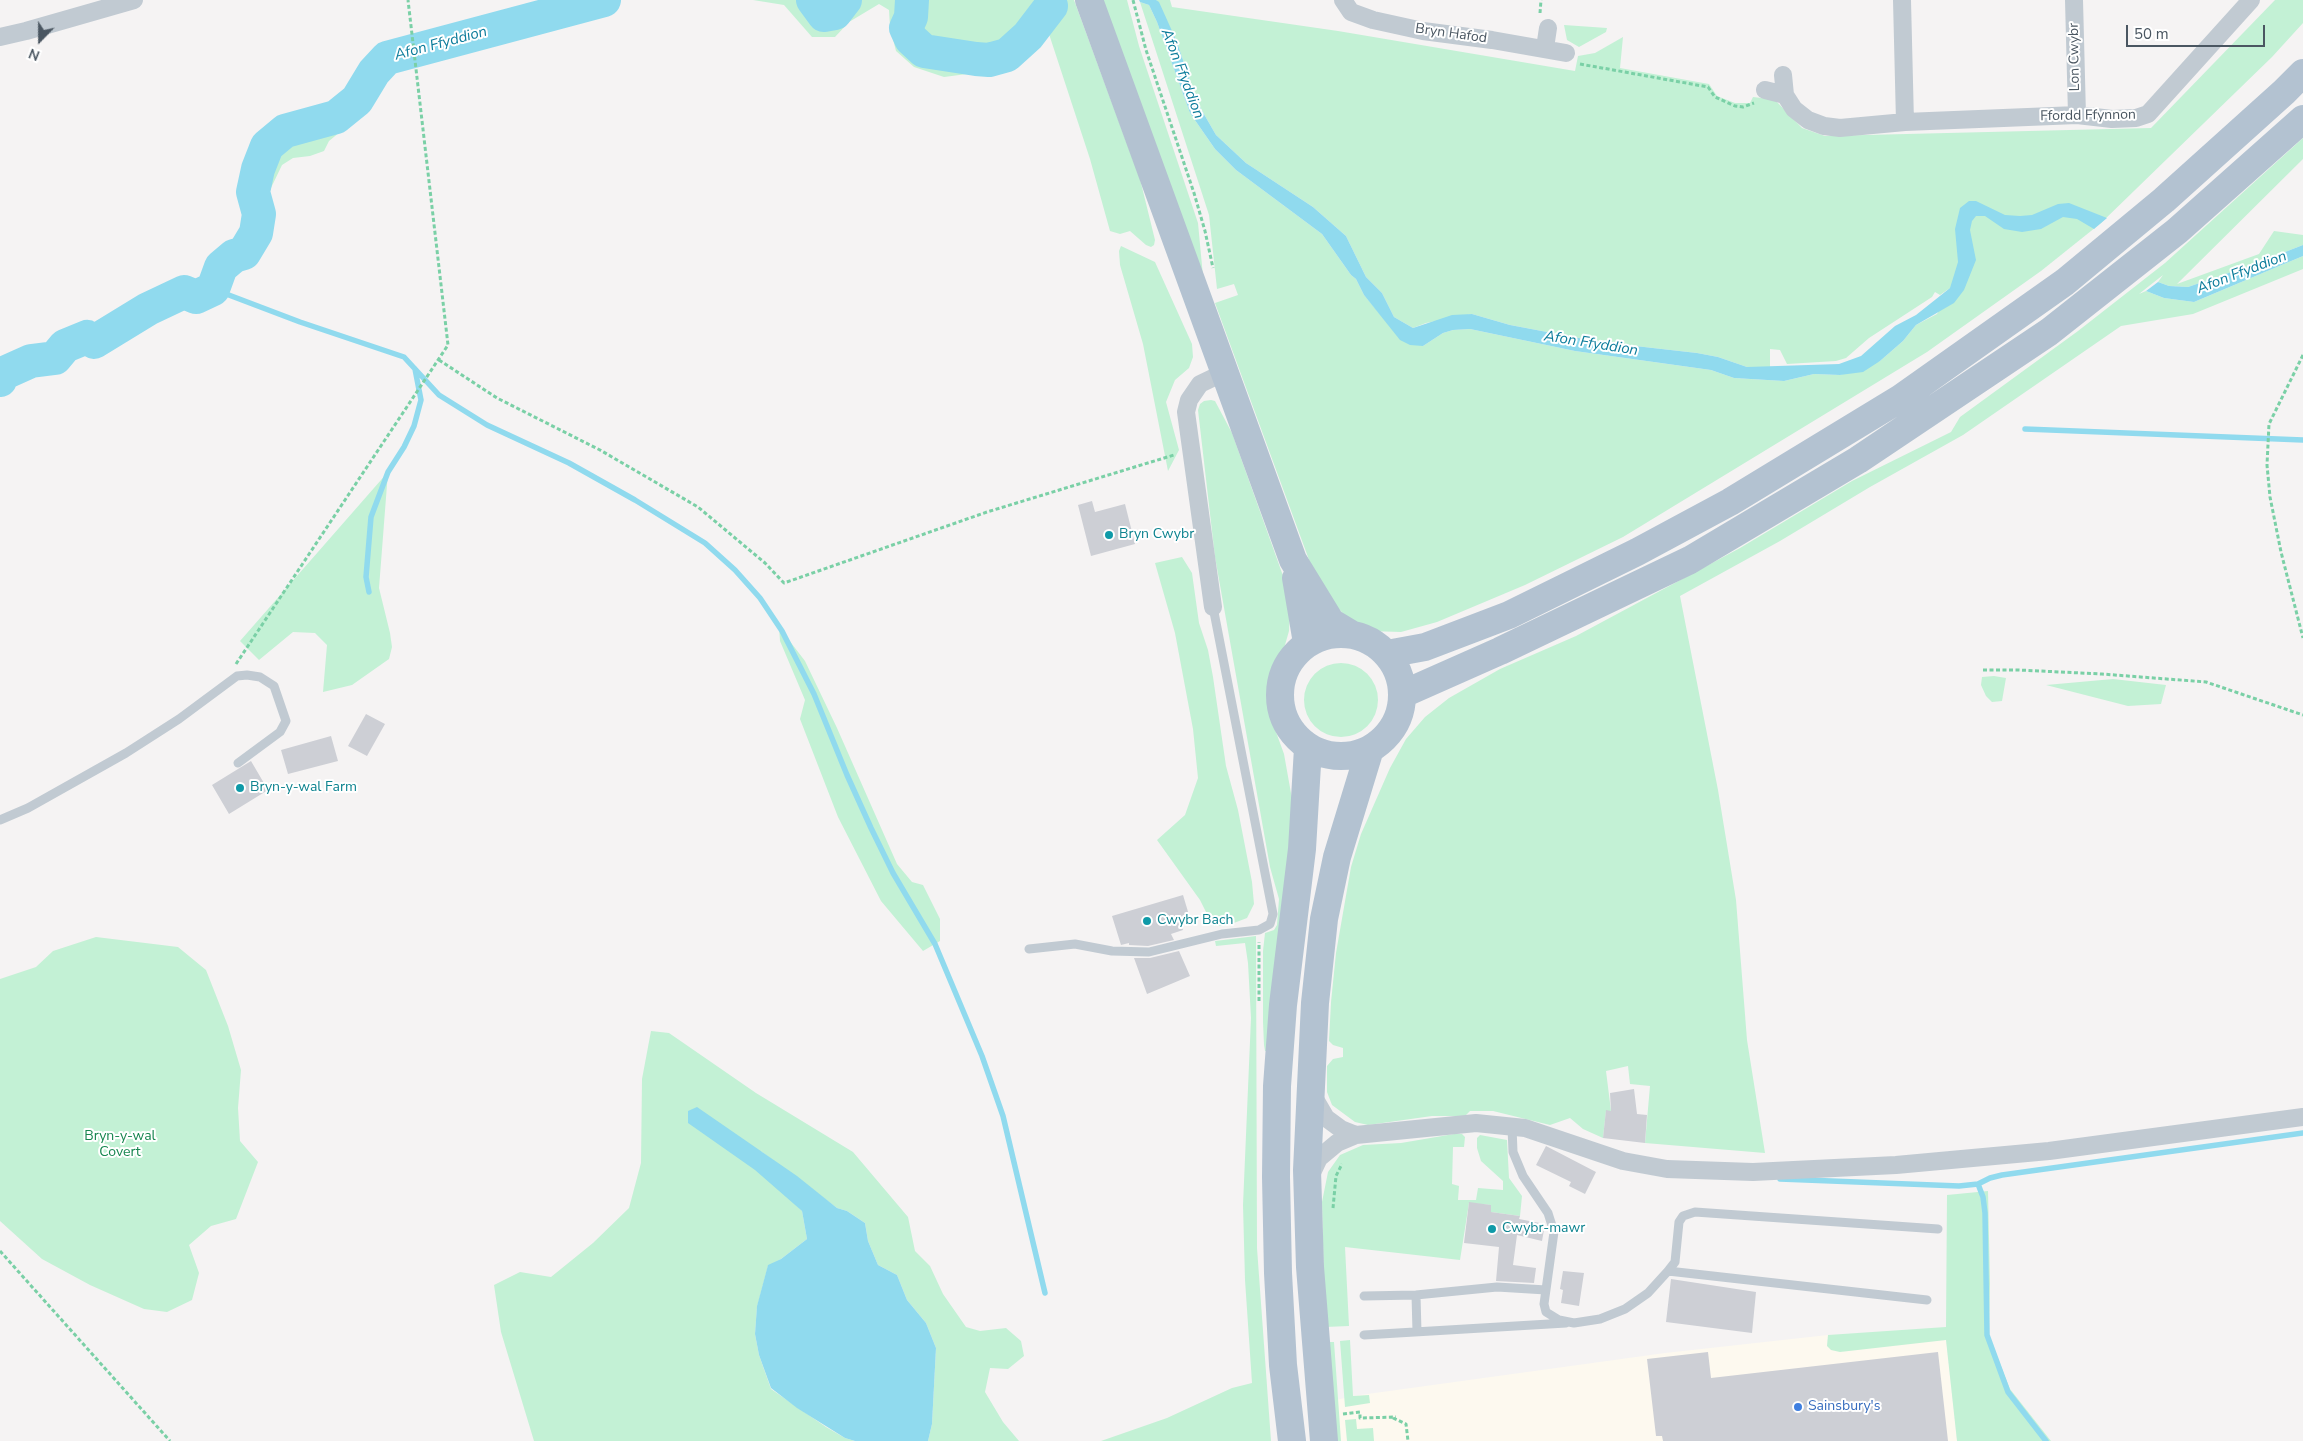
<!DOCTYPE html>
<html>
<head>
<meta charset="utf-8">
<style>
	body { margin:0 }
	#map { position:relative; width:2303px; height:1441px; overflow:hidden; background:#f5f3f3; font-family:"Nunito Sans",sans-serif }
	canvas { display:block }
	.north { position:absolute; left:15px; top:15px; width:50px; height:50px; -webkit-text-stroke:4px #fff; paint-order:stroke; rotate:202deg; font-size:14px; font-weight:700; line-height:20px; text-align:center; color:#4a5661 }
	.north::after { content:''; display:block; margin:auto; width:18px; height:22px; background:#4a5661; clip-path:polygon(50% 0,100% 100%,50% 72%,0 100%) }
	.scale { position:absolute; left:2126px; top:25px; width:139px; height:22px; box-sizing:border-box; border:2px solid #4a5661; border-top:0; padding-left:6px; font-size:15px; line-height:18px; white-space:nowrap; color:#4a5661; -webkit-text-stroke:4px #fff; paint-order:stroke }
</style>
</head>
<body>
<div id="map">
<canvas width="2303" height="1441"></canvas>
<div class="north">N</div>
<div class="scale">50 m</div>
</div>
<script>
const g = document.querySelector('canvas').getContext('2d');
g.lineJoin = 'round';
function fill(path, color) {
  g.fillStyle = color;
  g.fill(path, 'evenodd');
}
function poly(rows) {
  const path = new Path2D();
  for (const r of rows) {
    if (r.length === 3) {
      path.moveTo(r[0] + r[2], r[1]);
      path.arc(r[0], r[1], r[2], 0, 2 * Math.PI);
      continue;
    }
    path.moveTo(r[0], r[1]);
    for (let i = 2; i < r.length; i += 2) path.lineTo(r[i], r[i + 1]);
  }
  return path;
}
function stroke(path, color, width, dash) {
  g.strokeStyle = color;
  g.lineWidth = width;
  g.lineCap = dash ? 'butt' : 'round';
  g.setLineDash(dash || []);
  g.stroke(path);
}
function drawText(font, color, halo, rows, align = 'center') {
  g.font = font + ' "Nunito Sans",sans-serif';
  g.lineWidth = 4;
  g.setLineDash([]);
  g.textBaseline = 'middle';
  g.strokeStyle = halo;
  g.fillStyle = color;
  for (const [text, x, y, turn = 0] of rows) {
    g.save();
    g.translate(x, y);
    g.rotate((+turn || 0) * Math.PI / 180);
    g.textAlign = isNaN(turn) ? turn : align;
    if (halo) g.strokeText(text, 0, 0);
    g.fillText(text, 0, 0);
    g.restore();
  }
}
const commercial = poly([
	[1828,1335,1827,1346,1946,1340,1957,1441,1326,1441,1319,1404,1353,1396,1665,1353]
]);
const green = poly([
	[753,0,803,0,822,16,838,13,851,0,909,0,904,19,903,33,910,44,923,54,943,58,947,63,975,65,1012,58,1044,26,1053,21,1049,0,1074,0,1140,179,1155,240,1154,245,1151,247,1146,245,1130,231,1120,234,1110,231,1090,159,1049,34,1030,56,1005,73,967,74,944,77,914,67,896,51,890,27,889,10,879,4,849,22,835,37,812,37,784,5],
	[916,0,1049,0,1008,50,994,55,974,56,940,49,913,35,911,28],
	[1098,0,1127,0,1139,46,1198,223,1204,287],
	[1156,0,1170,0,1172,7,1338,31,1575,71,1578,56,1595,53,1623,37,1620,68,1709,84,1717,96,1735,103,1750,103,1753,97,1770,99,1777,102,1802,128,1825,136,2151,128,2275,0,2303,0,2303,23,2272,57,2101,223,2041,271,1927,352,1623,537,1525,585,1437,622,1401,632,1369,631,1349,620,1336,606,1312,568,1215,303,1238,295,1234,284,1217,289,1209,215,1140,2,1149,5,1157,22,1190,113,1215,149,1236,170,1322,234,1351,275,1356,279,1364,295,1380,314,1423,346,1443,333,1453,330,1470,329,1575,351,1711,370,1734,378,1784,381,1814,374,1840,375,1880,361,1903,341,1916,325,1937,314,1950,288,1940,295,1935,292,1932,297,1869,338,1846,358,1836,361,1787,364,1780,350,1770,349,1770,367,1747,367,1718,357,1697,353,1600,342,1510,325,1472,314,1426,323,1413,328,1394,317,1382,293,1366,277,1346,236,1313,207,1246,163,1216,135,1197,102,1177,42],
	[1564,25,1607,28,1606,32,1579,47,1567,40],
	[335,121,342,122,344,125,340,132,329,141,324,151,310,156,293,158,282,165,270,190,264,194,257,191,263,167,271,148,286,133],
	[2303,138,2303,159,2177,284,2259,254,2274,231,2303,235,2303,245,2249,266,2188,287,2169,286,2158,282,2163,275,2139,294,2146,291,2164,298,2194,302,2303,256,2303,269,2193,314,2121,326,1963,435,1870,487,1780,541,1680,596,1718,790,1736,900,1747,1040,1765,1153,1645,1143,1650,1086,1630,1084,1628,1066,1606,1071,1611,1111,1606,1111,1603,1138,1583,1129,1570,1118,1550,1125,1493,1111,1470,1111,1465,1116,1432,1116,1368,1125,1355,1122,1332,1105,1327,1092,1327,1066,1333,1059,1343,1057,1343,1048,1333,1045,1329,1041,1331,1002,1336,953,1351,867,1361,834,1390,768,1406,739,1425,717,1449,698,1500,669,1576,636,1740,548,1852,481,1951,432,1960,417,2078,331,2165,263],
	[1121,246,1155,262,1192,344,1193,357,1189,368,1175,380,1166,402,1179,450,1168,471,1143,344,1120,265,1119,251],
	[1211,400,1215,401,1232,433,1287,587,1290,609,1289,631,1283,652,1271,682,1268,698,1276,732,1284,754,1294,810,1268,1051,1265,1051,1264,1045,1263,1022,1263,951,1265,933,1274,930,1277,925,1279,899,1270,867,1215,557,1198,410,1200,404,1204,401],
	[388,472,379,588,390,633,392,647,389,659,352,685,323,692,327,645,315,633,293,632,259,660,240,641],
	[1182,557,1192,573,1199,623,1208,650,1213,677,1226,766,1238,810,1252,882,1254,904,1247,918,1226,926,1213,926,1200,900,1157,840,1185,815,1198,778,1193,729,1175,633,1155,563],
	[779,627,805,661,837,728,897,864,912,882,923,885,940,919,940,941,923,951,881,901,838,817,800,719,805,700,780,641],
	[1341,700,37],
	[1994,676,2006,678,2002,701,1992,702,1986,696,1981,685,1982,677],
	[2113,679,2166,685,2161,704,2128,706,2046,685],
	[1256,936,1257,1248,1271,1441,1101,1441,1167,1418,1232,1388,1252,1383,1245,1280,1243,1205,1251,1018,1248,963,1245,943,1216,946,1215,941],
	[96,937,178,947,206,970,228,1026,241,1070,238,1108,240,1141,258,1162,236,1219,211,1226,189,1245,199,1273,192,1300,167,1312,144,1309,90,1285,42,1259,0,1221,0,979,36,967,53,951],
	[651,1031,669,1033,756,1093,853,1152,908,1217,915,1251,930,1266,943,1294,966,1327,980,1331,1006,1328,1021,1341,1024,1356,1008,1369,990,1368,985,1392,1003,1422,1019,1441,928,1441,932,1424,936,1348,926,1323,907,1300,897,1275,878,1265,868,1241,865,1223,847,1211,837,1208,762,1152,761,1149,767,1171,802,1211,807,1239,781,1259,768,1266,757,1307,755,1334,759,1355,771,1389,826,1427,845,1438,855,1441,534,1441,501,1332,494,1285,520,1272,551,1277,593,1243,629,1208,641,1163,642,1079],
	[1454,1134,1462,1134,1465,1137,1464,1147,1453,1147,1452,1184,1459,1186,1458,1200,1476,1200,1478,1188,1503,1190,1503,1181,1481,1161,1477,1148,1477,1138,1480,1135,1507,1140,1509,1178,1522,1196,1520,1216,1491,1212,1491,1205,1469,1203,1460,1260,1345,1247,1349,1326,1325,1327,1322,1202,1328,1172,1340,1155,1363,1145,1401,1143],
	[1988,1191,1990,1284,1989,1336,2010,1389,2051,1441,1957,1441,1946,1340,1840,1352,1831,1350,1827,1346,1828,1335,1946,1327,1947,1195],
	[1350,1340,1353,1396,1369,1395,1370,1403,1345,1407,1340,1341],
	[1325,1342,1334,1342,1341,1441,1332,1441],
	[1356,1419,1357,1429,1373,1428,1374,1441,1347,1441,1345,1420]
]);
const water = poly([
	[1139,0,1156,0,1159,2,1177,42,1197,102,1216,135,1246,163,1313,207,1346,236,1366,277,1382,293,1394,317,1413,328,1452,315,1472,314,1510,325,1600,342,1697,353,1718,357,1747,367,1839,364,1861,356,1895,326,1916,315,1950,288,1958,262,1955,229,1960,208,1969,201,1976,201,2005,215,2020,216,2032,215,2058,204,2069,203,2107,218,2094,229,2077,219,2063,217,2041,229,2022,232,2004,229,1985,216,1976,216,1972,221,1970,230,1976,260,1964,290,1954,303,1916,325,1903,341,1880,361,1863,372,1840,375,1814,374,1784,381,1734,378,1711,370,1575,351,1470,329,1453,330,1443,333,1423,346,1410,345,1400,340,1364,295,1356,279,1351,275,1322,234,1236,170,1215,149,1190,113,1157,22,1149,5,1140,2],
	[2303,245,2303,256,2194,302,2164,298,2146,291,2158,282,2169,286,2188,287,2249,266],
	[697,1107,797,1176,837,1208,847,1211,865,1223,868,1241,878,1265,897,1275,907,1300,926,1323,936,1348,932,1424,928,1441,855,1441,845,1438,797,1408,771,1388,759,1355,755,1334,757,1306,768,1265,781,1259,807,1239,802,1211,755,1170,688,1123,688,1111]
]);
const stream = poly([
	[213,289,300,322,404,357,439,395,487,425,569,463,635,500,705,543,735,570,760,598,782,631,814,694,847,775,871,828,893,873,935,944,982,1056,1003,1116,1045,1293],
	[2025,429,2303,440],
	[369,592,366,577,371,517,388,472,404,447,414,426,421,400,415,369],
	[1780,1179,1959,1186,1978,1184],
	[2046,1441,2008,1392,1987,1335,1985,1213,1983,1197,1978,1184,1990,1178,2002,1175,2303,1133]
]);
const river = poly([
	[813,0,824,15,835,13,845,0],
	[912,0,911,17,906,28,911,39,924,51,976,59,989,60,1007,55,1028,36,1051,6],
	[0,380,2,374,31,361,55,358,65,346,87,337,94,342,148,309,184,292,196,297,213,289,221,267,234,256,244,253,256,233,259,214,253,192,258,169,267,146,285,131,336,117,357,100,374,72,387,58,604,0]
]);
const building = poly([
	[1092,501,1095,512,1125,504,1135,544,1091,556,1078,505],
	[366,714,385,724,367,756,348,746],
	[331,736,338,761,288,774,281,750],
	[251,761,268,790,229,814,212,785],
	[1183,895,1189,915,1180,918,1183,930,1171,934,1174,940,1148,946,1129,945,1129,943,1121,945,1112,916],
	[1179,951,1190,976,1147,994,1134,958,1150,958],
	[1634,1089,1637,1114,1647,1115,1645,1143,1603,1138,1606,1110,1611,1111,1610,1093],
	[1546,1146,1596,1172,1585,1194,1569,1186,1571,1182,1536,1165],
	[1469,1202,1491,1205,1491,1212,1520,1216,1519,1219,1545,1224,1542,1241,1517,1235,1513,1265,1536,1268,1534,1283,1496,1281,1499,1247,1464,1243],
	[1563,1271,1584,1273,1579,1306,1561,1303,1563,1290,1560,1289],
	[1671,1279,1756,1292,1752,1333,1666,1322],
	[1708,1352,1711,1378,1938,1352,1948,1441,1663,1441,1662,1436,1656,1436,1647,1359]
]);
const path = poly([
	[1133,0,1146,50,1194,193,1205,231,1213,268],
	[1540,13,1541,0],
	[1580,64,1708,87,1715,97,1735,106,1743,107,1754,103],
	[2303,355,2269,424,2267,465,2270,497,2281,552,2303,638],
	[439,360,497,398,600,450,698,507,765,563,784,583,987,512,1174,455],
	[236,664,448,345,408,0],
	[1983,670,2019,670,2102,674,2206,682,2303,715],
	[1259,1001,1259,942],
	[1333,1208,1336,1176,1342,1164],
	[0,1251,170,1441],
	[1343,1414,1360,1412,1360,1418,1396,1417],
	[1393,1418,1406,1424,1408,1441]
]);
const lane = poly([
	[0,820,28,808,126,753,179,719,237,676,247,675,260,677,274,686,286,721,280,732,238,763],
	[1029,949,1075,944,1112,951,1149,952,1222,934,1259,930,1270,924,1273,914,1213,607],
	[1512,1127,1513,1152,1523,1176,1548,1213,1554,1232,1544,1304,1546,1312,1559,1320,1574,1323,1600,1319,1625,1309,1648,1293,1668,1271,1927,1300],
	[1668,1271,1675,1262,1679,1222,1683,1216,1695,1212,1938,1229],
	[1416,1295,1417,1332],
	[1364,1296,1416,1295,1497,1287,1546,1290],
	[1364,1335,1566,1323]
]);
const street = poly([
	[1343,0,1351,12,1373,20,1423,31,1492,40,1566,53],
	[1902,0,1905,122],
	[2074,0,2077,115],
	[0,37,26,31,134,0],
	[1545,48,1548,28],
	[1783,75,1785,95,1794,109,1808,120,1824,126,1840,128,1905,122,2077,115,2112,119,2136,118,2148,114,2251,0],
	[1765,90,1785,95],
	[1213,607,1186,412,1189,400,1200,384,1223,373],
	[1312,1094,1326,1118,1341,1129,1356,1135],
	[1310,1177,1319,1158,1337,1143,1356,1135,1476,1123,1525,1128,1623,1161,1667,1169,1753,1172,1896,1165,2049,1151,2303,1117]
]);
const primary = poly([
	[1089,0,1293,560,1331,622,1351,634],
	[1296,578,1307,643],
	[1341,695,61],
	[1387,654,1425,647,1509,615,1637,552,1730,502,1901,398,2065,282,2164,200,2284,92,2303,73],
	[1403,694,1500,651,1690,560,1858,460,2049,332,2177,231,2303,119],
	[1292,1441,1283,1365,1278,1273,1276,1177,1277,1086,1283,1005,1302,849,1308,748],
	[1324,1441,1310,1267,1307,1170,1315,1003,1324,919,1337,857,1370,749]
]);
const markers = [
	[1109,535,5,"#0f9aa8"],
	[240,788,5,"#0f9aa8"],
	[1147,921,5,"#0f9aa8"],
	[1492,1229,5,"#0f9aa8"],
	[1798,1407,5,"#3f7fe0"]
];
const streetNames = [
	["Bryn Hafod",1451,34,8],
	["Lon Cwybr",2075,57,-91],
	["Ffordd Ffynnon",2088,116,-1]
];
const cultureNames = [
	["Bryn Cwybr",1119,535],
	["Bryn-y-wal Farm",250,788],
	["Cwybr Bach",1157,921],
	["Cwybr-mawr",1502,1229]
];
const parkNames = [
	["Bryn-y-wal",120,1137],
	["Covert",120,1153]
];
const shopNames = [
	["Sainsbury's",1808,1407]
];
const waterNames = [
	["Afon Ffyddion",441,44,-15],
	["Afon Ffyddion",1182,74,69],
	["Afon Ffyddion",2242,273,-21],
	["Afon Ffyddion",1591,344,9]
];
fill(commercial, '#fdf9ef');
fill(green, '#c3f1d5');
fill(water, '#90daee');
stroke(stream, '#90daee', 5.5);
stroke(river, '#90daee', 34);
fill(building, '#cdcfd5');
stroke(path, '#7ad0a6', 3, [4, 2.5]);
stroke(lane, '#c1cad2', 9);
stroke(street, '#c1cad2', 18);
stroke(primary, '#b3c2d1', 28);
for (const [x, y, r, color] of markers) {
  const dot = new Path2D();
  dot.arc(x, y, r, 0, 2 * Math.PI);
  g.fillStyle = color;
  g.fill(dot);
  stroke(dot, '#fff', 2);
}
drawText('14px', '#4a5661', '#fff', streetNames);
drawText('14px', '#0d838f', '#fff', cultureNames, 'left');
drawText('14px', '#17864f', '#fff', parkNames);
drawText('14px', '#366cbe', '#fff', shopNames, 'left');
drawText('italic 15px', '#0c7c9b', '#fff', waterNames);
</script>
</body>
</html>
